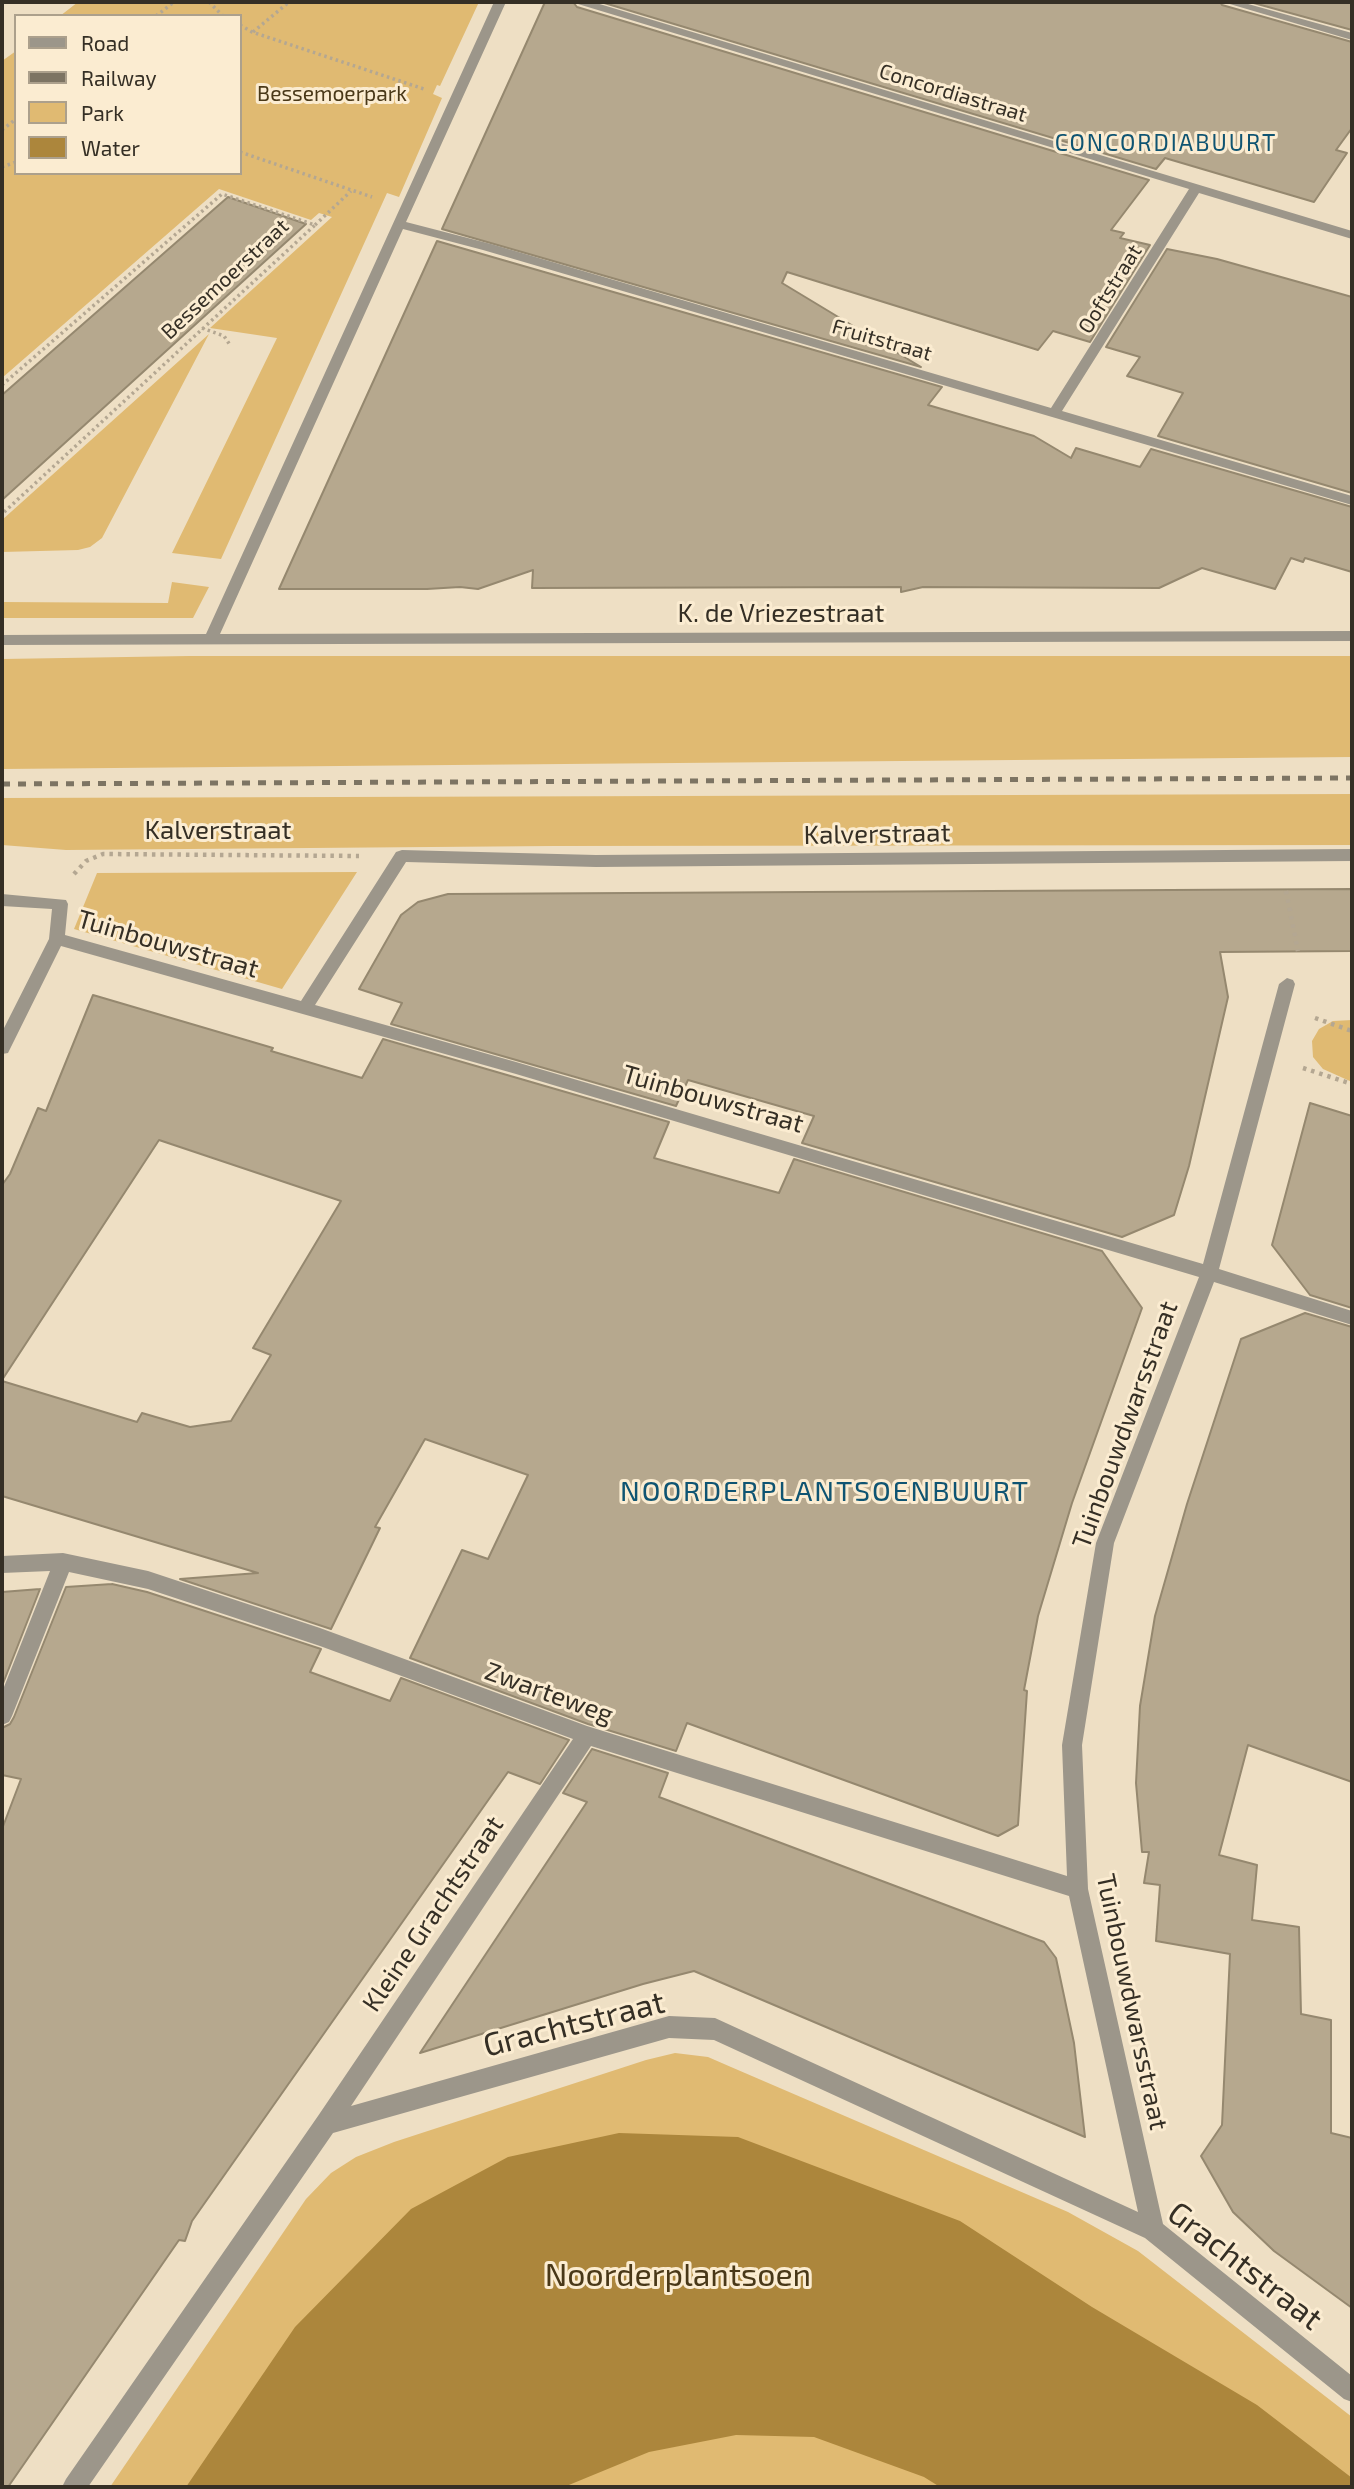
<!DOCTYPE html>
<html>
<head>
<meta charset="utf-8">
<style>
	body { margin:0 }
	#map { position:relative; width:1354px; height:2489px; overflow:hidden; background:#eedfc4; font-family:"Exo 2",sans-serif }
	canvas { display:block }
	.frame { position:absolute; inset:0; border:4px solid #352f25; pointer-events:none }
	.legend { position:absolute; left:14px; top:14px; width:228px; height:161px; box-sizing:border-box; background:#fbecd1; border:2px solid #aca08c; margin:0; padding:9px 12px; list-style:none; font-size:21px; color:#352f25 }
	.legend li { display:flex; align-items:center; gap:14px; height:35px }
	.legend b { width:35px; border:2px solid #aca08c }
</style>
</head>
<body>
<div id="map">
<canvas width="1354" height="2489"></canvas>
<div class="frame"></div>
<ul class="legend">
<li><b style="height:9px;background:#9c968a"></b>Road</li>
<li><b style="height:9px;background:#7d7463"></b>Railway</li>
<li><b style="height:19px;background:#e0ba72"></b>Park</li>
<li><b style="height:19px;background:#ac863c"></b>Water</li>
</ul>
</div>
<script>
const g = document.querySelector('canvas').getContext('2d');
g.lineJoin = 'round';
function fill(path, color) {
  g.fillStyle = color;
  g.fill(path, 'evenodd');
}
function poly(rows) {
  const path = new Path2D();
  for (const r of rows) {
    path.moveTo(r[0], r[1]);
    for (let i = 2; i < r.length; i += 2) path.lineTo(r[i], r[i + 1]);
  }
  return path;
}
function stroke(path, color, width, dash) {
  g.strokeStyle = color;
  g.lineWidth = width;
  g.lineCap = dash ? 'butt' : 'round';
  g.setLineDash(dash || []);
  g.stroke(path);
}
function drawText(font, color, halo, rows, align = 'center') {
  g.font = font + ' "Exo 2",sans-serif';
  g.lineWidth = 6;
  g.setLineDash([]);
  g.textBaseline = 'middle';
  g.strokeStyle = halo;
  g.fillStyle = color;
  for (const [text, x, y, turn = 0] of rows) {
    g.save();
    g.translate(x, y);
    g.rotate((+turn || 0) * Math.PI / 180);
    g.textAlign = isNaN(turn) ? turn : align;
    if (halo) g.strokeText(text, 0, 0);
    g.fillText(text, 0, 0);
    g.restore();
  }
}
const green = poly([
	[78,2,479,2,440,86,437,85,433,94,442,98,399,197,387,193,221,559,172,553,277,338,210,328,332,217,319,213,311,220,219,189,2,378,2,61,16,51,16,173,240,173,240,16,60,16],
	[209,334,102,538,90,547,78,550,2,552,2,520],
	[172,582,209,587,193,618,2,618,2,602,168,603],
	[189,656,1352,656,1352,757,2,769,2,659],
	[1352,794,1352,845,553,846,66,850,2,845,2,798],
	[357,872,282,989,74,929,97,873],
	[1352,1020,1352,1082,1323,1069,1313,1057,1312,1041,1319,1029,1333,1021],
	[675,2053,708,2057,731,2067,1068,2212,1138,2251,1352,2417,1352,2487,110,2487,306,2199,331,2173,356,2157,394,2142,646,2060]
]);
const water = poly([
	[619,2133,738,2137,960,2221,1092,2307,1257,2405,1352,2478,1352,2487,940,2487,924,2477,814,2437,736,2435,649,2452,564,2487,186,2487,295,2327,411,2209,508,2157]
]);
const building = poly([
	[545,2,573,2,577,7,1149,180,1111,230,1124,233,1120,238,1150,245,1090,342,1053,331,1038,350,787,272,782,283,921,367,442,229,545,2],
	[601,2,1220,2,1222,5,1352,42,1352,128,1336,150,1347,153,1314,202,1165,158,1156,169,601,2],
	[1250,2,1352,2,1352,30,1250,2],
	[228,197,306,224,2,500,2,395,228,197],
	[437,241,942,387,928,405,1034,436,1071,458,1076,448,1140,467,1151,449,1352,507,1352,572,1305,558,1303,562,1291,558,1275,589,1202,568,1159,588,923,587,901,592,901,587,532,588,533,570,478,589,460,587,427,589,279,589,437,241],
	[1167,249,1217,259,1352,297,1352,493,1158,436,1183,393,1127,376,1140,357,1106,347,1167,249],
	[1352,889,1352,951,1220,952,1228,997,1189,1166,1174,1215,1122,1237,802,1143,814,1116,688,1080,676,1106,391,1024,402,1003,359,989,401,915,418,902,448,894,1352,889],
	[93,995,273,1048,271,1051,362,1078,383,1039,669,1122,654,1158,779,1193,794,1159,1102,1251,1142,1308,1072,1503,1038,1616,1024,1690,1027,1691,1018,1825,998,1836,687,1723,676,1751,588,1724,410,1658,462,1550,488,1559,528,1475,425,1439,375,1527,380,1528,331,1629,180,1579,258,1573,2,1496,2,1381,137,1422,142,1413,190,1427,231,1421,271,1355,253,1348,341,1201,159,1140,2,1380,2,1185,10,1174,38,1108,46,1111,93,995],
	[1310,1103,1352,1116,1352,1308,1310,1295,1272,1245,1310,1103],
	[1305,1313,1352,1327,1352,1782,1248,1745,1219,1855,1257,1865,1252,1920,1299,1927,1301,2014,1331,2020,1331,2133,1352,2138,1352,2308,1274,2251,1233,2212,1201,2156,1222,2125,1230,1954,1156,1941,1160,1885,1144,1883,1149,1852,1142,1852,1136,1783,1140,1706,1155,1616,1187,1504,1241,1339,1305,1313],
	[112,1584,147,1592,321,1649,310,1672,390,1701,401,1678,569,1740,540,1784,508,1772,192,2221,185,2241,179,2240,8,2487,2,2487,2,1829,21,1779,2,1775,2,1728,10,1724,14,1717,66,1587,112,1584],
	[40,1589,2,1686,2,1592,40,1589],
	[592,1749,668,1773,659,1797,1044,1942,1056,1958,1074,2043,1085,2137,694,1971,643,1984,420,2053,587,1802,563,1793,592,1749]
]);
const pathFar1 = poly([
	[209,2,223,16],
	[156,16,174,2],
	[240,25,252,32,424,89],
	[253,32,289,2],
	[2,130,16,119],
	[240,152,372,197],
	[2,167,16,162],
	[315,225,351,191],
	[202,328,224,336,230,345],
	[2,385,222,194,315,225,2,514]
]);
const path = poly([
	[74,874,86,861,103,854,359,856],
	[1286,891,1298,951],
	[1315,1018,1352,1031],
	[1303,1068,1352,1084]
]);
const minor = poly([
	[494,2,506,2,406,222,491,244,1051,408,1189,189,578,4,576,2,593,2,1352,231,1352,239,1199,193,1062,411,1352,496,1352,505,483,250,403,229,220,634,1352,631,1352,641,2,645,2,635,206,634,494,2],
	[1223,2,1241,2,1352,33,1352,40,1223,2],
	[1352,849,1352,861,596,867,406,862,315,1005,516,1062,1203,1264,1279,984,1287,978,1293,980,1295,984,1219,1269,1352,1311,1352,1325,1214,1282,1114,1543,1082,1745,1088,1889,1163,2224,1352,2376,1352,2402,1344,2399,1145,2238,714,2040,669,2038,333,2133,88,2487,62,2487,66,2479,318,2116,573,1739,320,1646,148,1589,69,1572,12,1716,9,1722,2,1725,2,1692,50,1571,2,1573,2,1556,63,1553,148,1571,320,1628,587,1726,1067,1876,1062,1745,1096,1543,1199,1277,516,1074,61,946,8,1053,2,1054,2,1032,49,939,52,909,2,906,2,894,66,900,68,904,65,935,301,1001,396,852,402,850,596,855,1352,849],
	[591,1746,1069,1896,1138,2212,715,2018,669,2016,351,2106,591,1746]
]);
const rail = poly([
	[2,784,1352,778]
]);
const farStreetnames = [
	["Concordiastraat",953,93,17],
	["Bessemoerstraat",225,279,-43],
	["Ooftstraat",1110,289,-58],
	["Fruitstraat",882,340,16]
];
const farParknames = [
	["Bessemoerpark",332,94]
];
const farNeighbourhoodnames = [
	["CONCORDIABUURT",1166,143]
];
const streetNames = [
	["K. de Vriezestraat",781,613],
	["Kalverstraat",218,830],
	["Kalverstraat",877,834,-1],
	["Tuinbouwstraat",168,944,16],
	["Tuinbouwstraat",713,1099,16],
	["Tuinbouwdwarsstraat",1125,1425,-70],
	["Zwarteweg",549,1693,20],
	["Kleine Grachtstraat",433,1914,-56],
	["Tuinbouwdwarsstraat",1132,2002,78]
];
const neighbourhoodNames = [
	["NOORDERPLANTSOENBUURT",825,1492]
];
const nearStreetnames = [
	["Grachtstraat",574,2024,-14],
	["Grachtstraat",1245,2266,38]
];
const nearParknames = [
	["Noorderplantsoen",678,2275]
];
fill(green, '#e0ba72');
fill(water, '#ac863c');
fill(building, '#b6a88e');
stroke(building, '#95886f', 2);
stroke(pathFar1, '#b4a792', 3.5, [2.5, 3.5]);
stroke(path, '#b4a792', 4.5, [3.5, 5]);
fill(minor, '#9c968a');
stroke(rail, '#7d7463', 5, [8, 8]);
drawText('21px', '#352f25', '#fbecd1', farStreetnames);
drawText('21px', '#493818', '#fbecd1', farParknames);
g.letterSpacing = '2px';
drawText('23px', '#0f5472', '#fbecd1', farNeighbourhoodnames);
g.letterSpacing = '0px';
drawText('26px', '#352f25', '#fbecd1', streetNames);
g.letterSpacing = '2px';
drawText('28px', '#0f5472', '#fbecd1', neighbourhoodNames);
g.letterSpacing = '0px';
drawText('32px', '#352f25', '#fbecd1', nearStreetnames);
drawText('32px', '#493818', '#fbecd1', nearParknames);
</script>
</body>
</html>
